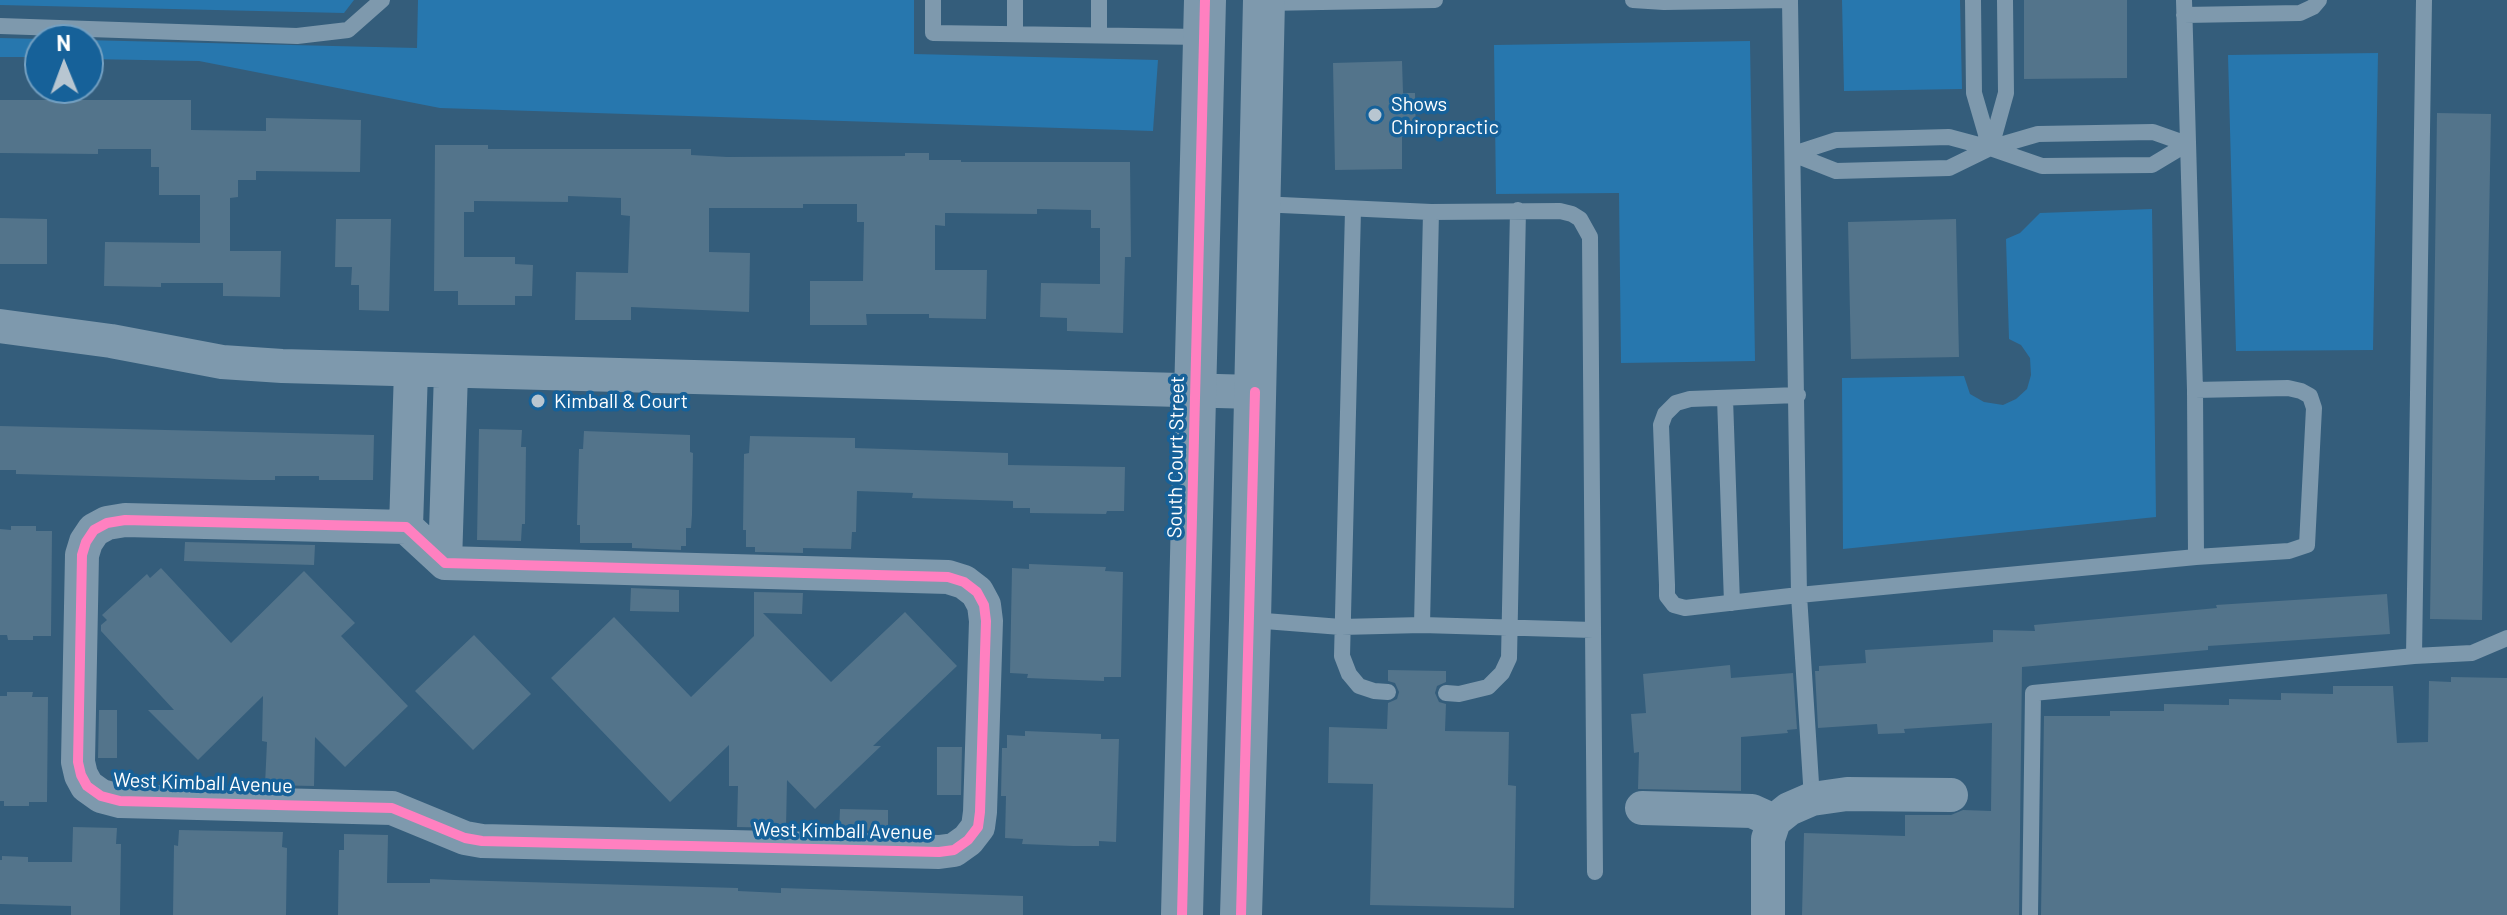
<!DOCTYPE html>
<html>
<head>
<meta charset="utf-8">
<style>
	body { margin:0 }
	#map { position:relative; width:2507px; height:915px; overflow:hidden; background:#345d7b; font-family:Barlow,sans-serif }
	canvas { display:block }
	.north { position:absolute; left:24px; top:24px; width:80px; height:80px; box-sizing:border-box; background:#166199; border:2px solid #73a0c2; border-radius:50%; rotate:359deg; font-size:22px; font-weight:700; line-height:32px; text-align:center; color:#fff }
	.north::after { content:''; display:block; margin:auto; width:28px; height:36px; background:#b8c6d1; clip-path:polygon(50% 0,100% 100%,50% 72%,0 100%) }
</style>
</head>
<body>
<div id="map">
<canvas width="2507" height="915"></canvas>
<div class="north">N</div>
</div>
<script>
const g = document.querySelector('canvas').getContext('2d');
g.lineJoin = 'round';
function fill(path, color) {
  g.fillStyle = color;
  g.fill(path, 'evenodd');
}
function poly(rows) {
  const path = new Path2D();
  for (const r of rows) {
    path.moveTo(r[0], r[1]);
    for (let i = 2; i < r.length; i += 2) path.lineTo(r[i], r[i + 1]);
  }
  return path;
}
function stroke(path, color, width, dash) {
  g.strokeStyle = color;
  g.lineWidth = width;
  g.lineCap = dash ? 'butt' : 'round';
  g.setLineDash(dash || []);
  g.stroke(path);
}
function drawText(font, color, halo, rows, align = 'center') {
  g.font = font + ' Barlow,sans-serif';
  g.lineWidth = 7;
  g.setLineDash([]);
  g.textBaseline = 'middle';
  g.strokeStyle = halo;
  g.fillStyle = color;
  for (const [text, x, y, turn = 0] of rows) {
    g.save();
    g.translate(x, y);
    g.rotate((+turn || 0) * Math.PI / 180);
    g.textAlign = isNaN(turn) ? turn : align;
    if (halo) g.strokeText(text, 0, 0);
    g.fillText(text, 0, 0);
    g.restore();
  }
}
const green = poly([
	[0,0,354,0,344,13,0,5],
	[418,0,914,0,914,54,1158,60,1153,131,440,108,199,61,88,59,88,40,40,40,40,57,0,57,0,38,417,48],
	[1842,0,1960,0,1962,89,1844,91],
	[1750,41,1755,361,1621,363,1619,193,1496,194,1494,45],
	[2378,53,2373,350,2236,351,2228,55],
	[2152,209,2156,517,1843,549,1842,378,1964,376,1970,394,1984,402,2003,405,2016,399,2027,389,2031,375,2030,358,2021,345,2009,339,2006,239,2020,233,2040,213]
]);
const building = poly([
	[2024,0,2127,0,2127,78,2024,79],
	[1402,61,1403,93,1415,93,1416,136,1402,137,1402,169,1335,170,1333,63],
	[0,100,191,100,191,130,266,131,266,118,361,120,360,172,256,171,256,180,238,180,238,197,230,198,230,251,281,251,280,297,223,296,223,283,161,283,161,287,104,286,105,242,200,243,200,195,159,195,159,167,151,167,151,149,98,149,98,154,0,153],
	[2437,113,2491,114,2482,620,2430,619],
	[435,145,488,145,488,149,691,149,691,155,727,157,905,156,905,153,929,153,929,160,961,160,961,162,1130,162,1131,257,1125,257,1123,333,1067,331,1067,318,1040,317,1041,283,1100,284,1100,228,1091,228,1091,210,1037,209,1037,214,945,213,945,226,935,225,935,270,987,270,986,319,929,318,929,314,866,314,867,325,810,325,810,281,863,281,864,222,857,222,857,204,803,204,803,208,709,208,709,252,750,253,749,312,631,307,631,320,575,320,576,272,628,273,630,216,621,215,621,198,568,196,568,202,474,201,474,212,464,212,464,257,515,257,515,264,533,265,532,296,515,296,515,305,458,305,458,291,434,291],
	[0,218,47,219,47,264,0,264],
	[336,219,391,219,389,311,359,310,359,285,351,285,352,267,335,267],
	[1956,219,1959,357,1851,359,1848,222],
	[0,426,374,435,373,480,319,480,319,476,275,476,275,480,249,480,16,474,16,470,0,470],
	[479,429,522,430,521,447,526,447,525,524,522,524,521,541,477,540],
	[584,431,690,435,690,452,693,453,692,515,691,528,686,528,686,546,681,546,681,550,632,548,632,543,580,543,580,525,577,525,579,449,583,449],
	[750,436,855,438,855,448,1008,453,1008,465,1125,467,1124,511,1107,511,1106,514,1030,513,1030,508,1013,508,1013,501,912,498,913,493,857,491,856,532,852,532,851,549,803,548,803,553,755,552,755,547,746,547,746,530,743,530,744,454,749,453],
	[11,526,36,526,36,531,52,531,51,636,33,636,33,640,8,640,7,635,0,635,0,529,11,530],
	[185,542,315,545,314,565,184,561],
	[1029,564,1106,567,1105,571,1123,572,1121,677,1104,677,1104,681,1078,680,1027,678,1028,674,1010,673,1012,568,1029,569],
	[161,568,231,643,304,571,355,623,341,636,408,706,345,767,315,737,314,786,265,785,267,742,262,741,263,696,198,760,148,710,174,710,101,631,101,625,107,620,102,615,147,574,150,578],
	[631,588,679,590,679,612,630,611],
	[754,592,803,593,802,614,763,613,831,682,905,612,957,666,873,746,881,746,815,809,787,780,786,828,737,827,738,786,729,786,729,745,670,802,551,678,614,617,691,697,754,636],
	[2387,594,2390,634,2208,646,2208,650,2022,667,2019,915,1802,915,1804,833,1905,836,1905,815,1951,815,1963,810,1991,811,1992,723,1904,729,1905,733,1878,734,1877,724,1818,728,1815,671,1819,671,1819,666,1866,663,1865,650,1993,642,1993,630,2035,631,2034,625,2217,608,2216,605],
	[474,635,531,694,473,750,415,691],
	[1730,665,1731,678,1793,673,1797,729,1787,730,1788,733,1741,737,1741,791,1638,789,1639,752,1634,753,1631,714,1646,713,1643,674],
	[1388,670,1446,671,1446,682,1437,686,1435,693,1439,702,1446,704,1445,731,1509,732,1508,785,1516,786,1514,908,1370,905,1373,784,1328,783,1329,727,1387,729,1388,703,1397,699,1399,692,1395,683,1388,681],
	[2451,677,2507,678,2507,915,2041,915,2044,716,2110,716,2110,711,2164,711,2164,704,2229,705,2229,699,2281,700,2281,693,2333,694,2333,686,2393,686,2397,743,2428,742,2429,681,2451,682],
	[7,692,33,692,32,697,48,697,47,802,29,802,29,806,4,806,4,801,0,801,0,696,7,696],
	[99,710,117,710,117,758,98,758],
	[1025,731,1101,734,1101,739,1119,739,1116,842,1099,841,1099,846,1073,846,1022,844,1023,839,1005,838,1006,796,1001,796,1002,748,1007,748,1007,735,1025,736],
	[937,747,962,747,961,795,937,795],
	[840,809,888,810,888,831,839,830],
	[73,827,117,828,116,844,121,844,120,915,71,915,71,906,0,904,0,860,2,860,2,856,28,857,28,862,72,862],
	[179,830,283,832,282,847,287,848,286,915,173,915,174,845,178,846],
	[344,834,388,835,387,883,430,883,430,879,455,880,738,888,738,891,781,893,781,888,1023,896,1023,915,338,915,339,850,344,850]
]);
const service = poly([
	[933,0,933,33,1202,37],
	[1633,0,1664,2,1790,0],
	[1973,0,1974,93,1990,148],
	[2184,0,2195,390],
	[1790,1,1799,595,2196,557,2289,551,2307,545,2314,408,2310,396,2301,391,2288,388,2195,390,2196,557],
	[1265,3,1435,0],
	[2184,15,2300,13,2313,7,2319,0],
	[0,26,297,36,348,30,382,0],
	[1015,33,1015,0],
	[1099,34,1099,0],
	[1991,147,2006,93,2005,0],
	[1793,154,1836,171,1949,168,1990,148,2042,166,2152,165,2187,144],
	[1793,154,1836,140,1949,137,1990,148,2038,134,2153,132,2187,144],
	[1353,210,1342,656,1349,674,1359,686,1374,691,1388,692],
	[1798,395,1690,399,1676,403,1665,414,1661,425,1667,585,1667,596,1674,605,1685,608,1799,595,1812,799],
	[1725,398,1732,603],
	[1252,620,1341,627,1422,625,1593,630,1590,237,1580,219,1572,214,1560,211,1431,212,1260,204],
	[1422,625,1431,212],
	[1593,630,1595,872],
	[2414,656,2424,0],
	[1446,693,1459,694,1488,687,1502,673,1509,658,1518,210],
	[2030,915,2033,693,2414,656,2472,653,2507,638]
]);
const minor = poly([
	[0,326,111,341,222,362,282,366,1255,392],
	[125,520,406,527,445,563,948,577,964,582,977,592,984,605,986,621,980,812,978,827,968,840,954,850,939,852,482,841,465,838,392,808,120,801,101,796,87,786,81,775,78,762,82,555,86,542,94,530,107,523,125,520],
	[406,527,411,370],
	[445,563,451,372],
	[1642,808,1752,811,1774,821],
	[1768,915,1768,839,1774,821,1789,809,1812,799,1847,794,1951,795]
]);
const tertiary = poly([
	[1182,915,1205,0],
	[1241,915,1250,620,1264,0]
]);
const cycleway = poly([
	[125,520,406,527,445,563,948,577,964,582,977,592,984,605,986,621,980,812,978,827,968,840,954,850,939,852,482,841,465,838,392,808,120,801,101,796,87,786,81,775,78,762,82,555,86,542,94,530,107,523,125,520],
	[1182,915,1205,0],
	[1241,915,1255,392]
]);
const markers = [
	[1375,115,8,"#b8c6d1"],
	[538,401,8,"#b8c6d1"]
];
const poiNames = [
	["Shows",1391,104],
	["Chiropractic",1391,127],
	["Kimball & Court",554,401]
];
const streetNames = [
	["South Court Street",1176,457,-89],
	["West Kimball Avenue",203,783,2],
	["West Kimball Avenue",843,831,1]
];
fill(green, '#2777ae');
fill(building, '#53748b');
stroke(service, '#7e99ad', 16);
stroke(minor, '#7e99ad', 34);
stroke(tertiary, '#7e99ad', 42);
stroke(cycleway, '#ff80c0', 10);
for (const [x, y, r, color] of markers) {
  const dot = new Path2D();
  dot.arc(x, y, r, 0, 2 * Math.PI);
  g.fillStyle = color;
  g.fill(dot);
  stroke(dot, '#166199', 3);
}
drawText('20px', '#fff', '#166199', poiNames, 'left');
drawText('20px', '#fff', '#166199', streetNames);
</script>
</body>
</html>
